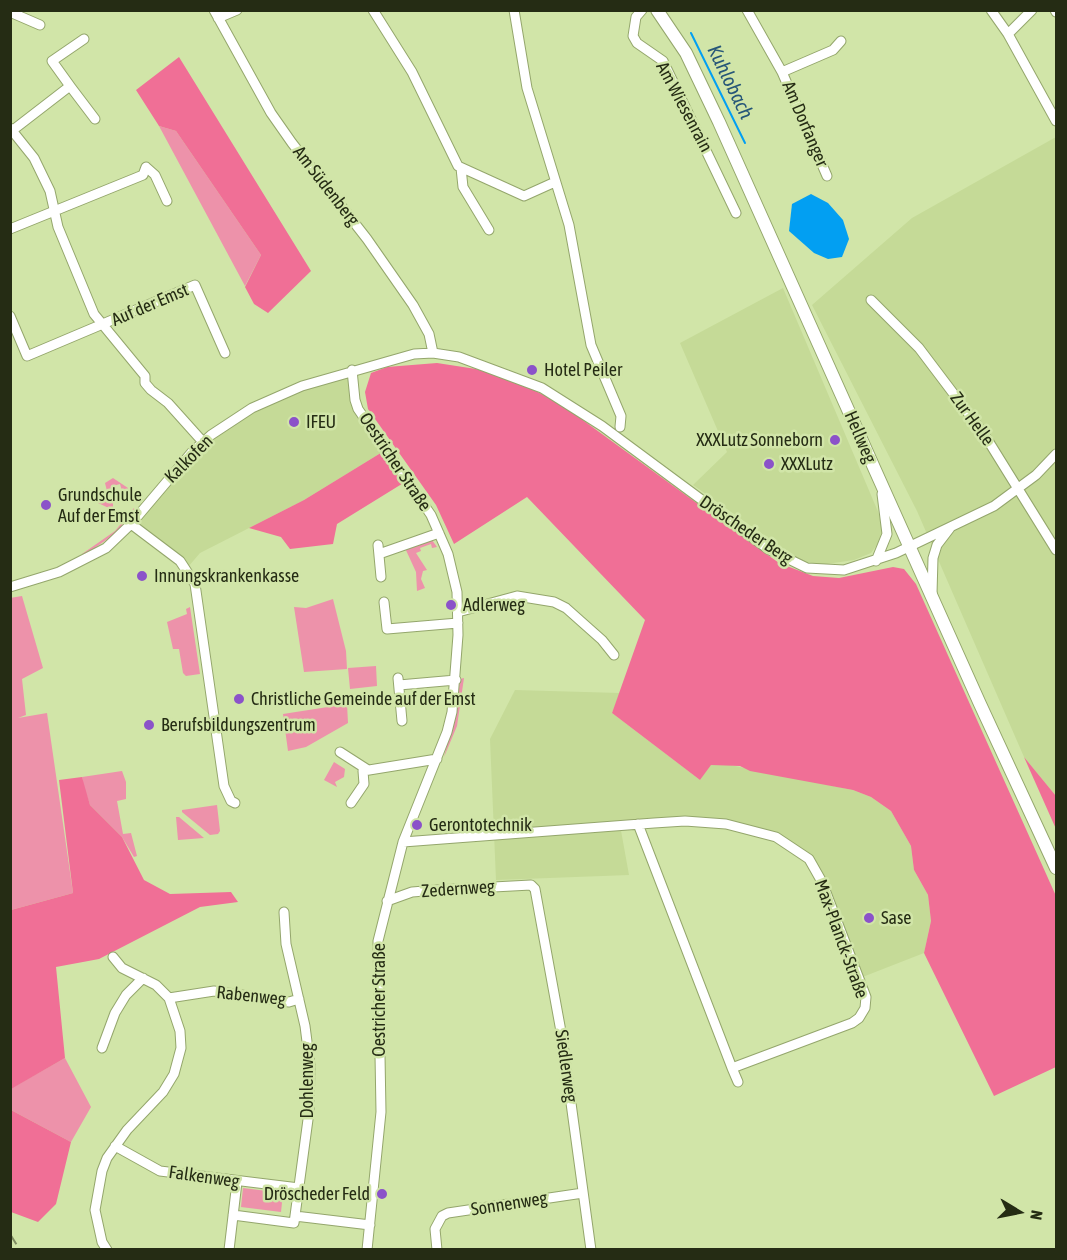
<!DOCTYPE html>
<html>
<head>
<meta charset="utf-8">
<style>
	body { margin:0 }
	#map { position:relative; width:1067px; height:1260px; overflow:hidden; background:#d1e5a8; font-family:"Asap Condensed",sans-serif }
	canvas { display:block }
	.frame { position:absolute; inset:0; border:12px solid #252c14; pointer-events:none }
	.north { position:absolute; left:989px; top:1182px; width:60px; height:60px; -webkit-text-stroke:4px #d1e5a8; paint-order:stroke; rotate:100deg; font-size:16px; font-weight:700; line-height:24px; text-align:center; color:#252c14 }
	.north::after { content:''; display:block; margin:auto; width:21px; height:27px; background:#252c14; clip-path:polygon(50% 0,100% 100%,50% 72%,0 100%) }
</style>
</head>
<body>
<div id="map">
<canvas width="1067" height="1260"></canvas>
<div class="frame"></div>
<div class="north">N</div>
</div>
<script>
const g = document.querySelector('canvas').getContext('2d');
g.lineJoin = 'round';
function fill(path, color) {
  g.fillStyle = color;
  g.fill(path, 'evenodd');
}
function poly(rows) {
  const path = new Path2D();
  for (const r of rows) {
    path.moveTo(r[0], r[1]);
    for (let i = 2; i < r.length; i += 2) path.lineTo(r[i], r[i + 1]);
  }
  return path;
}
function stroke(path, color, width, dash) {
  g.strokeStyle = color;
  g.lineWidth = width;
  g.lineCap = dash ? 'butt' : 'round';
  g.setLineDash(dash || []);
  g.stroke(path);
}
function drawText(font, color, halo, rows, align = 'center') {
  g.font = font + ' "Asap Condensed",sans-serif';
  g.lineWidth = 5;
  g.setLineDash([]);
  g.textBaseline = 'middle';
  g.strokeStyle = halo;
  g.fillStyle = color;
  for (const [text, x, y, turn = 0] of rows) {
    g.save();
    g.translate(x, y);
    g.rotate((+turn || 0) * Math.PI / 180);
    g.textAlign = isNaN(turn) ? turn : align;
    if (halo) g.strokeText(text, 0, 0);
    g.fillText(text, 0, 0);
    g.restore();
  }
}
const built = poly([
	[1056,137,1056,796,1024,757,917,511,812,305,912,218],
	[783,288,879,514,882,529,879,542,871,553,854,560,820,565,799,560,693,485,727,452,680,343],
	[351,371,353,401,384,451,304,500,200,553,188,567,133,523,193,453,252,409],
	[515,690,620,693,612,713,700,780,710,765,725,764,853,790,871,797,891,811,911,846,914,870,928,895,931,921,924,953,860,978,830,901,797,848,726,823,620,825,629,875,496,880,490,739]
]);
const green = poly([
	[159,126,176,131,261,255,245,286],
	[113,478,128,488,128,489,122,491,120,484,113,486,115,493,107,491,105,483],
	[99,494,104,499,113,501,113,510,96,502],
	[134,508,137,510,119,531,83,556,82,554,115,531],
	[432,540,437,547,432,548,431,544,420,548,421,551,416,553,427,570,423,571,421,579,425,588,417,591,416,572,405,548],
	[22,596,43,668,22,679,26,715,18,718,47,713,73,893,11,910,10,598],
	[333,599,346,651,347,669,304,672,294,607,306,608],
	[190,607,200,674,186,676,183,673,179,649,173,649,167,622,187,614,186,609],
	[376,666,377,686,350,689,348,668],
	[464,678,457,726,444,757,457,707,460,679],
	[347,704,348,723,306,747,288,751,283,714],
	[334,762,345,769,344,777,335,782,337,787,324,780],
	[122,771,126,782,126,799,117,801,123,834,131,833,137,856,134,857,122,837,90,805,83,784,82,777],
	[217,805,220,831,218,834,210,835,182,812,182,810],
	[176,817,179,817,204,838,178,840],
	[65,1058,91,1107,71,1142,11,1110,10,1089],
	[243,1188,283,1193,281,1212,241,1207]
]);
const forest = poly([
	[179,57,311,271,268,313,254,304,245,287,261,255,176,131,159,126,136,90],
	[437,363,476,369,515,381,558,402,779,563,813,576,839,578,893,567,904,569,916,584,1056,896,1056,1067,994,1096,924,953,931,921,928,895,914,870,911,846,891,811,871,797,853,790,750,771,740,766,711,765,700,780,612,713,645,620,527,497,454,544,436,505,368,409,365,392,371,373,387,367],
	[384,451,405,482,337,524,333,544,290,549,281,537,249,528,304,500],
	[1024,757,1056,796,1056,829],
	[82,777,90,805,122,837,144,880,170,894,231,892,238,902,200,907,99,959,56,967,65,1058,11,1089,11,910,73,893,59,780],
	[11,1110,71,1142,56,1204,38,1222,11,1212]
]);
const water = poly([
	[811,194,828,203,843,220,849,239,842,257,828,259,814,253,789,231,792,204]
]);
const stream = poly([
	[691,33,745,143]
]);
const minor = poly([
	[214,10,271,113,292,143,367,239,413,305,429,334,433,353],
	[373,10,412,72,458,166,524,196,555,182],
	[514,10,527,88,569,225,591,345,621,416,620,427],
	[642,10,636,17,633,36,637,43,663,61,736,213],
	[747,10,782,72,827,176],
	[991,10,1008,34,1056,121],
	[1055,10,1056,12],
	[10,12,40,25],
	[218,18,237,10],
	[1008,34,1032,10],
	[782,72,833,50,841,41],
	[70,86,52,61,84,39],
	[10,128,34,158,50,191,58,227,94,314,145,376,145,383,151,390,168,403,203,442],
	[13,130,70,86,95,119],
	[461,168,463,187,489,230],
	[10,229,143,175,146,167,155,175,167,201],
	[871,300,919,348,984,434,1056,550],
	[10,316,27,356,195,285,225,353],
	[352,370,355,400,358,409,431,515,448,554,457,592,458,635,452,712,447,732,403,842,378,941,381,1112,367,1250],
	[131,524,180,561,195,584,224,786,231,801,235,803],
	[378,545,381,577],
	[379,554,439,533],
	[876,561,887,534,882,494],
	[10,587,59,572,106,548,131,524,192,452,211,435,252,408,302,386,414,354,433,353,459,357,542,388,602,426,768,549,807,568,844,570,896,553,994,506,1036,475,1056,454],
	[932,594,933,558,937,545,950,528],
	[384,602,387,629,458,623],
	[458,612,517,596,554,602,566,608,602,640,614,655],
	[398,678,402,721],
	[399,685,456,680],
	[340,752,368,770],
	[351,803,364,784,363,771,437,759],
	[403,842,654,823,685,821,726,824,776,837,809,859,822,882,866,997,865,1008,859,1018,852,1023,732,1068,638,824],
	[387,901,412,892,437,890,531,885,535,889,562,1037,591,1250],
	[169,998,214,991,289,1002,299,999],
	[102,1048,115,1013,126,995,143,978],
	[732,1068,738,1082],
	[115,1146,160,1171,299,1188],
	[233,1215,294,1223,309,1112,310,1065,305,1026,286,944,284,912],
	[295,1216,370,1225],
	[107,1250,102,1242,95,1210,102,1171,107,1158,127,1130,163,1092,174,1074,181,1048,180,1031,169,998,156,985,122,968,113,957],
	[229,1250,237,1182],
	[437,1250,435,1229,442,1216,448,1213,583,1193]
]);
const tertiary = poly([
	[657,10,686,53,719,122,980,704,1056,868]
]);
const rail = poly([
	[10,1234,20,1250]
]);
const markers = [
	[532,370,6,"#8b52c9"],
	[294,422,6,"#8b52c9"],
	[835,440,6,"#8b52c9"],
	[769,464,6,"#8b52c9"],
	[46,505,6,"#8b52c9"],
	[142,576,6,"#8b52c9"],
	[451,605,6,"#8b52c9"],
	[239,699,6,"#8b52c9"],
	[149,725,6,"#8b52c9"],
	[417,825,6,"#8b52c9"],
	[869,918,6,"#8b52c9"],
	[382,1194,6,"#8b52c9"]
];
const streetNames = [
	["Am Wiesenrain",684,107,62],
	["Am Dorfanger",805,124,67],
	["Am Südenberg",326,186,52],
	["Auf der Emst",150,305,-23],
	["Zur Helle",972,419,54],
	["Hellweg",860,437,67],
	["Kalkofen",189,459,-45],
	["Oestricher Straße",395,462,56],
	["Dröscheder Berg",746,530,34],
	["Zedernweg",458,889,-4],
	["Max-Planck-Straße",841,939,70],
	["Rabenweg",251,996,6],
	["Oestricher Straße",379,1000,-90],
	["Siedlerweg",566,1066,82],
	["Dohlenweg",307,1081,-90],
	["Falkenweg",204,1177,8],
	["Sonnenweg",509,1204,-9]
];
const poiNames = [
	["Hotel Peiler",544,370],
	["IFEU",306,422],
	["XXXLutz Sonneborn",823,440,"right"],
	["XXXLutz",781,464],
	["Grundschule",58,495],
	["Auf der Emst",58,516],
	["Innungskrankenkasse",154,576],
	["Adlerweg",463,605],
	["Christliche Gemeinde auf der Emst",251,699],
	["Berufsbildungszentrum",161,725],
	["Gerontotechnik",429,825],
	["Sase",881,918],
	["Dröscheder Feld",370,1194,"right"]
];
const waterNames = [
	["Kuhlobach",730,82,64]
];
fill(built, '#c5da97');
fill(green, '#ed92aa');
fill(forest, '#f06f96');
fill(water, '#029ff2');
stroke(stream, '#029ff2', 2);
stroke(minor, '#94a66c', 11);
stroke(tertiary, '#94a66c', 14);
stroke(minor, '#fff', 9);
stroke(tertiary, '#fff', 12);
stroke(rail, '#7f8c61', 2, [12, 6]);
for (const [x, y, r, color] of markers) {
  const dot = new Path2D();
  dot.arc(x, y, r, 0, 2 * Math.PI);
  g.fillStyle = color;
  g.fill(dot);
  stroke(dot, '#d1e5a8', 2);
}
drawText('18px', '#252c14', '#d1e5a8', streetNames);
drawText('18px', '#252c14', '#d1e5a8', poiNames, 'left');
drawText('italic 20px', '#265678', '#d1e5a8', waterNames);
</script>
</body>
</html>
